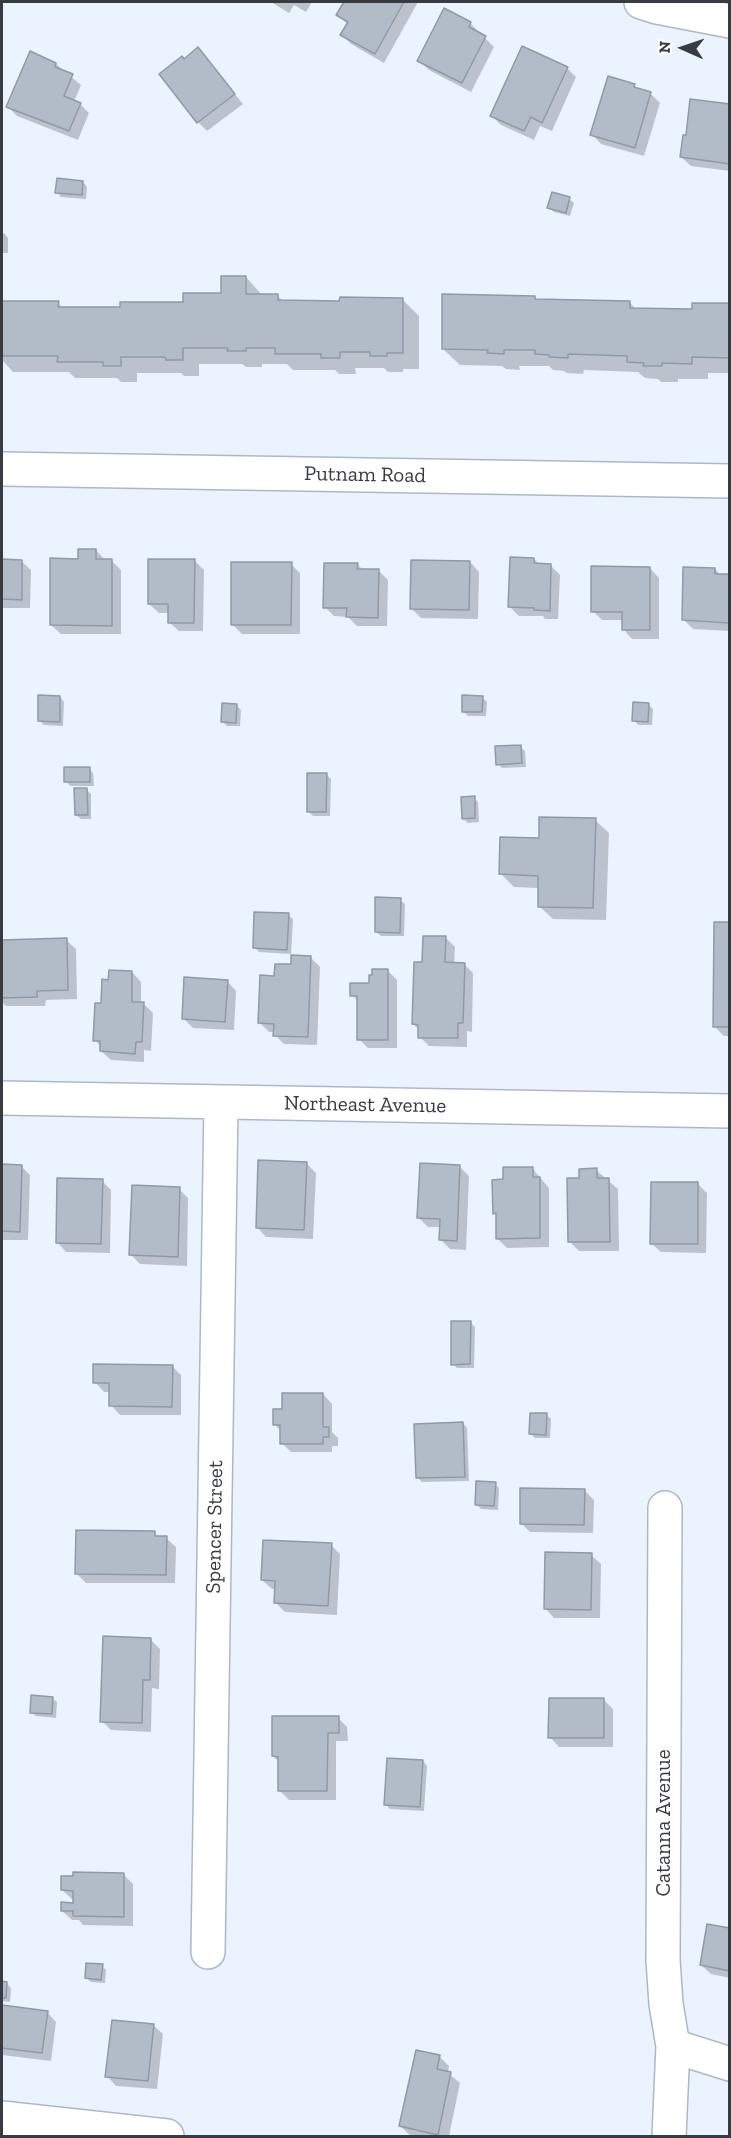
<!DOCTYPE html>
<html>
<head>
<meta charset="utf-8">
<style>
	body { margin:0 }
	#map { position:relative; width:731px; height:2138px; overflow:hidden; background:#ebf3fe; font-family:"Zilla Slab",serif }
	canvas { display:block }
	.frame { position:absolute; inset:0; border:3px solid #383c42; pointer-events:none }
	.north { position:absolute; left:653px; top:18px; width:60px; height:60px; -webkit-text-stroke:4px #fff; paint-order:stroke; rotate:273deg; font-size:16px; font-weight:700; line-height:24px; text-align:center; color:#383c42 }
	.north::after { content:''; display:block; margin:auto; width:21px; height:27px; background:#383c42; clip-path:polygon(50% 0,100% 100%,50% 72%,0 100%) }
</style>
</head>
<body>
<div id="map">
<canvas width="731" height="2138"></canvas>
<div class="frame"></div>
<div class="north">N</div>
</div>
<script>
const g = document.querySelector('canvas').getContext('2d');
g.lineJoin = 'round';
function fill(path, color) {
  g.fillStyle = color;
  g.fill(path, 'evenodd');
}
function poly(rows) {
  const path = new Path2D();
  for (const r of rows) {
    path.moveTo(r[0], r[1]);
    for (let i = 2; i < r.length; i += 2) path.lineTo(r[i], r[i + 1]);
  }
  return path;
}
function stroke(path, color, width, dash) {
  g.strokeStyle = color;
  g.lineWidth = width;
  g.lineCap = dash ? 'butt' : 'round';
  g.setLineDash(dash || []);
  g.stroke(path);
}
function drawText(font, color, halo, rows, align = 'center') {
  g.font = font + ' "Zilla Slab",serif';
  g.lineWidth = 4.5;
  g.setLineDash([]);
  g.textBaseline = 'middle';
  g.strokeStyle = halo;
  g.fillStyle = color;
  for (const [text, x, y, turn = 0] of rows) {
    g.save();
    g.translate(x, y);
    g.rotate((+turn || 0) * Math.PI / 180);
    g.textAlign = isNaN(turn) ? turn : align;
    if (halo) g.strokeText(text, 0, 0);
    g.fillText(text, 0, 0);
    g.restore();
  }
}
const shadow = poly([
	[271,2,312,2,306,12,294,5,289,13],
	[345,2,418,2,384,63,351,44,342,35,348,25,338,14],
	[470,23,494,47,471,92,429,70,419,60],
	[198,49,243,104,207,131,198,122],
	[56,64,81,85,74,102,80,104,89,113,78,140,17,116,8,107],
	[567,68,576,77,552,131,540,126,534,140,501,125,491,115],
	[634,86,638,90,651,94,660,103,644,156,601,144,592,134],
	[730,106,730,171,691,166,681,157],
	[83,182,87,187,86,199,61,197,57,192],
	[569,199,574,203,570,216,554,212,549,207],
	[4,233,8,238,8,253,2,253,2,234],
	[246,277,262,295,277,295,284,302,341,302,402,299,419,316,419,369,403,369,403,372,388,372,384,368,355,368,356,374,339,374,335,370,293,370,287,364,262,364,262,367,246,367,242,364,199,364,199,376,184,376,181,373,137,373,137,382,121,382,117,378,75,378,69,372,13,372,2,360,2,302,58,303,64,309,121,309,184,303,222,295],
	[534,298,537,301,630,303,636,309,694,311,730,305,730,373,708,373,708,379,678,379,678,382,661,382,658,379,645,378,638,372,584,370,583,374,567,373,564,371,553,370,549,366,519,366,520,370,506,369,502,366,460,365,443,349],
	[96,550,105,560,112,561,121,570,121,634,61,634,51,625,80,560],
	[534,559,540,565,550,565,560,575,558,619,545,619,543,616,519,616,510,607],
	[194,560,204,570,203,631,179,631,169,622,169,613,159,613,149,604],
	[2,561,21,561,31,570,30,608,2,608],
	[470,562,479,572,478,619,421,618,411,608],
	[291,564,300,573,300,634,242,634,232,624],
	[357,564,363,570,378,570,388,580,387,626,357,626,348,617,334,616,325,607],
	[650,568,659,578,659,639,632,639,623,629,623,620,602,620,593,611],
	[715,569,721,576,730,576,730,631,693,629,684,620],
	[60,697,64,702,63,726,44,725,39,720],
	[483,698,487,702,486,716,468,716,463,711],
	[648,704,653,709,652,725,638,725,634,720],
	[236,705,241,710,240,726,227,726,222,721],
	[520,747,525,751,526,767,502,768,498,764],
	[89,769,93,773,94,786,70,786,66,781],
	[326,774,331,779,330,816,313,816,308,811],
	[86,789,91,794,91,819,81,819,76,815],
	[474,798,478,802,479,822,468,823,463,818],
	[595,820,609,833,606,920,553,919,539,906,539,888,514,887,501,874,540,839],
	[400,900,405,904,404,936,381,936,376,932],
	[288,915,293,919,291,954,259,952,255,948],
	[730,924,730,1036,724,1036,714,1026],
	[446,938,455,947,454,964,464,964,473,973,472,1032,467,1031,467,1047,429,1046,420,1037,420,1030,413,1024,423,963],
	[66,940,76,949,77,999,46,1000,45,1006,6,1006,2,1002,2,941],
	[310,957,320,967,317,1045,284,1044,275,1035,275,1032,269,1032,260,1023,276,977],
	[387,970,397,980,397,1048,368,1048,359,1039,359,1002,352,995,371,984],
	[132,972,141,982,141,1004,144,1004,153,1013,151,1051,144,1050,144,1062,111,1060,101,1051,101,1047,95,1040,102,1005,109,981],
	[227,981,236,991,234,1030,193,1028,183,1018],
	[306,1163,316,1173,313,1239,266,1237,257,1227],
	[2,1166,21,1166,30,1175,28,1240,2,1240],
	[460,1167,469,1176,466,1250,450,1249,440,1239,441,1227,428,1227,419,1218],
	[532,1168,549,1188,549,1247,507,1248,497,1238,497,1216,494,1213,505,1181],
	[596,1170,618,1189,619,1251,579,1251,569,1241,581,1180],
	[102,1181,111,1190,110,1253,66,1252,57,1242],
	[698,1184,707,1193,706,1253,661,1252,651,1243],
	[179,1189,188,1198,187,1266,140,1264,131,1255],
	[470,1322,475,1327,474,1368,457,1368,453,1364],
	[172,1366,181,1375,181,1415,120,1415,111,1405,111,1392,104,1392,95,1382],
	[323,1394,332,1404,332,1432,338,1438,338,1446,332,1446,332,1452,291,1452,282,1443,282,1432,275,1425,283,1410],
	[546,1414,551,1419,550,1438,535,1438,531,1434],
	[463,1423,467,1428,469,1481,422,1482,418,1478],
	[495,1484,499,1488,498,1510,481,1509,476,1504],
	[584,1490,594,1500,593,1533,530,1532,521,1523],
	[154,1533,159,1537,166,1538,176,1547,175,1583,86,1583,77,1574],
	[331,1545,340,1554,337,1615,285,1612,276,1603,276,1589,272,1589,262,1580],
	[591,1555,601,1564,600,1618,554,1618,545,1608],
	[150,1639,160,1649,159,1689,152,1688,151,1732,111,1730,102,1721],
	[52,1698,57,1702,56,1718,36,1716,31,1712],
	[604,1700,613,1709,613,1747,559,1747,550,1737],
	[338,1718,347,1727,348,1741,336,1741,336,1800,289,1800,279,1790,279,1762,273,1756],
	[423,1761,427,1766,424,1811,390,1809,385,1804],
	[124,1875,133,1884,133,1926,83,1925,79,1920,72,1920,62,1911,74,1904,74,1899,72,1899,62,1890],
	[2,1876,3,1877,2,1900],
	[730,1929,730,1978,711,1974,701,1965],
	[102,1966,106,1970,105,1983,91,1982,86,1978],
	[2,1983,6,1983,11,1988,10,2002,2,2001],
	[2,2007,47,2012,56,2022,51,2061,2,2055],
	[153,2025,163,2034,157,2089,116,2086,107,2076],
	[417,2052,440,2057,449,2066,448,2073,460,2083,449,2136,416,2136,410,2135,400,2126]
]);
const building = poly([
	[344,2,404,2,375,54,340,35,348,22,336,15,344,2],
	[444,8,471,22,469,27,486,36,462,83,417,61,444,8],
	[522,46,568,67,542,123,531,117,524,131,490,116,522,46],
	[198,47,235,94,197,123,159,74,182,56,184,59,198,47],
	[30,51,56,63,55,67,73,74,64,96,81,103,69,131,6,107,30,51],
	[608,76,635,84,634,87,651,92,635,148,590,135,608,76],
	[690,99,730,104,730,164,680,157,683,135,686,135,690,99],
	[57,178,83,181,82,195,55,193,57,178],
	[552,192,570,197,566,213,547,208,552,192],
	[221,276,246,276,246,294,278,294,278,300,339,301,340,297,403,298,403,353,387,353,387,356,370,356,370,352,340,352,340,358,321,358,321,354,275,354,275,348,246,348,246,351,227,351,228,348,183,348,183,360,166,360,165,357,121,357,121,366,103,366,103,362,57,362,58,356,2,356,2,301,59,301,58,307,120,307,120,302,183,302,183,293,221,293,221,276],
	[442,294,535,296,535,299,630,301,630,308,692,309,692,303,730,303,730,358,692,357,692,364,662,363,662,366,643,366,644,363,627,362,627,356,568,354,568,358,549,357,549,355,535,354,535,350,504,350,504,354,487,353,488,350,442,349,442,294],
	[78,549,96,549,96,559,112,559,112,626,50,625,50,558,78,559,78,549],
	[510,557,534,558,534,563,551,564,550,611,534,610,534,608,508,607,510,557],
	[2,559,22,560,22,600,2,599,2,559],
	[148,559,195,559,194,623,168,623,168,604,148,604,148,559],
	[411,560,470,561,469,610,410,609,411,560],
	[231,562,292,562,291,625,231,625,231,562],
	[324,563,358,563,357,569,379,569,378,618,346,617,347,608,323,608,324,563],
	[591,566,650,567,650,630,622,630,622,612,591,612,591,566],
	[683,567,715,568,715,574,730,574,730,623,682,620,683,567],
	[38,695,60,696,60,722,38,721,38,695],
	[462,695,483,696,482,712,462,712,462,695],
	[633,702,649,703,648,722,632,721,633,702],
	[222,703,237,704,236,723,221,722,222,703],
	[521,745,522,763,496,765,495,746,521,745],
	[64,767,90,767,90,782,64,782,64,767],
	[307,773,327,773,326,812,307,812,307,773],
	[74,788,87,788,88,815,75,815,74,788],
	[475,796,475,818,462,819,461,797,475,796],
	[539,817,596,818,593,908,538,907,538,876,499,874,500,837,539,838,539,817],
	[375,897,401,898,400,933,375,932,375,897],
	[254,912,289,913,287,950,253,948,254,912],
	[714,922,730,922,730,1027,713,1027,714,922],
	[423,936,446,936,445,962,465,963,463,1023,458,1023,458,1038,418,1038,418,1025,412,1024,414,962,422,962,423,936],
	[67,938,68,990,37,991,37,997,2,998,2,940,67,938],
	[291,955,311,956,308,1037,273,1036,274,1024,258,1023,260,975,274,976,275,964,291,964,291,955],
	[372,969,388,969,388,1040,357,1040,357,996,350,996,350,983,369,983,369,975,372,975,372,969],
	[109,970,132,971,132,1002,144,1002,142,1042,136,1042,135,1054,100,1051,100,1041,93,1041,95,1003,101,1003,102,979,108,980,109,970],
	[184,977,228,980,225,1022,182,1019,184,977],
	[258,1160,307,1162,304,1230,256,1228,258,1160],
	[420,1163,460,1165,457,1241,439,1240,440,1219,417,1218,420,1163],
	[2,1164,22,1165,20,1232,2,1231,2,1164],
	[503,1167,533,1167,533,1177,540,1177,540,1238,496,1239,496,1213,493,1214,492,1180,503,1179,503,1167],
	[597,1168,597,1178,609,1178,610,1242,568,1242,567,1178,579,1178,579,1169,597,1168],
	[57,1178,103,1179,101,1244,56,1243,57,1178],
	[651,1182,698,1182,698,1244,650,1244,651,1182],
	[132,1185,180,1187,178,1257,129,1255,132,1185],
	[451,1321,471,1321,470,1364,451,1365,451,1321],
	[93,1364,173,1365,172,1407,109,1406,109,1383,93,1383,93,1364],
	[282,1393,323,1393,323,1427,329,1427,329,1437,323,1437,323,1444,280,1444,280,1425,273,1425,273,1409,282,1409,282,1393],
	[530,1413,547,1413,546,1435,529,1434,530,1413],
	[463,1422,465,1477,416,1478,414,1424,463,1422],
	[476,1481,496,1482,494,1506,475,1505,476,1481],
	[520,1488,585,1489,584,1525,520,1524,520,1488],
	[76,1530,155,1531,155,1536,167,1536,166,1575,75,1574,76,1530],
	[263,1540,332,1543,328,1606,274,1603,275,1581,261,1580,263,1540],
	[545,1552,592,1553,591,1610,544,1609,545,1552],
	[103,1636,151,1638,150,1680,143,1680,142,1723,100,1722,103,1636],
	[31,1695,53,1697,52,1714,30,1713,31,1695],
	[549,1698,604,1698,604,1738,548,1738,549,1698],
	[272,1716,339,1716,339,1733,328,1733,327,1791,278,1791,278,1757,272,1756,272,1716],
	[387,1758,423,1760,420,1807,384,1805,387,1758],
	[73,1872,124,1873,124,1917,73,1916,73,1911,61,1911,61,1902,73,1903,73,1891,61,1890,61,1876,73,1876,73,1872],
	[707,1924,730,1928,730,1971,700,1965,707,1924],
	[86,1963,103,1964,101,1980,85,1978,86,1963],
	[2,1981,7,1982,6,1998,2,1998,2,1981],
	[2,2005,48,2011,42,2053,2,2048,2,2005],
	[112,2020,154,2024,148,2081,105,2077,112,2020],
	[416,2050,440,2055,437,2069,451,2072,438,2135,399,2126,416,2050]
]);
const minor = poly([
	[641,2,657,7,730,21],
	[2,469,730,481],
	[2,1098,730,1111],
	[665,1508,663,1960,666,2004,673,2046,669,2136],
	[208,1952,221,1102],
	[673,2046,730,2064],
	[2,2118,167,2136]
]);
const streetNames = [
	["Putnam Road",365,475,1],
	["Northeast Avenue",365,1105,1],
	["Spencer Street",215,1527,-89],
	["Catanna Avenue",664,1823,-90]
];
fill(shadow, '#0003');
fill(building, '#b2bcc9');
stroke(building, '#9099a6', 1.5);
stroke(minor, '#aeb8c5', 36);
stroke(minor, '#fff', 33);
drawText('21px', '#383c42', '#fff', streetNames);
</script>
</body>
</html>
